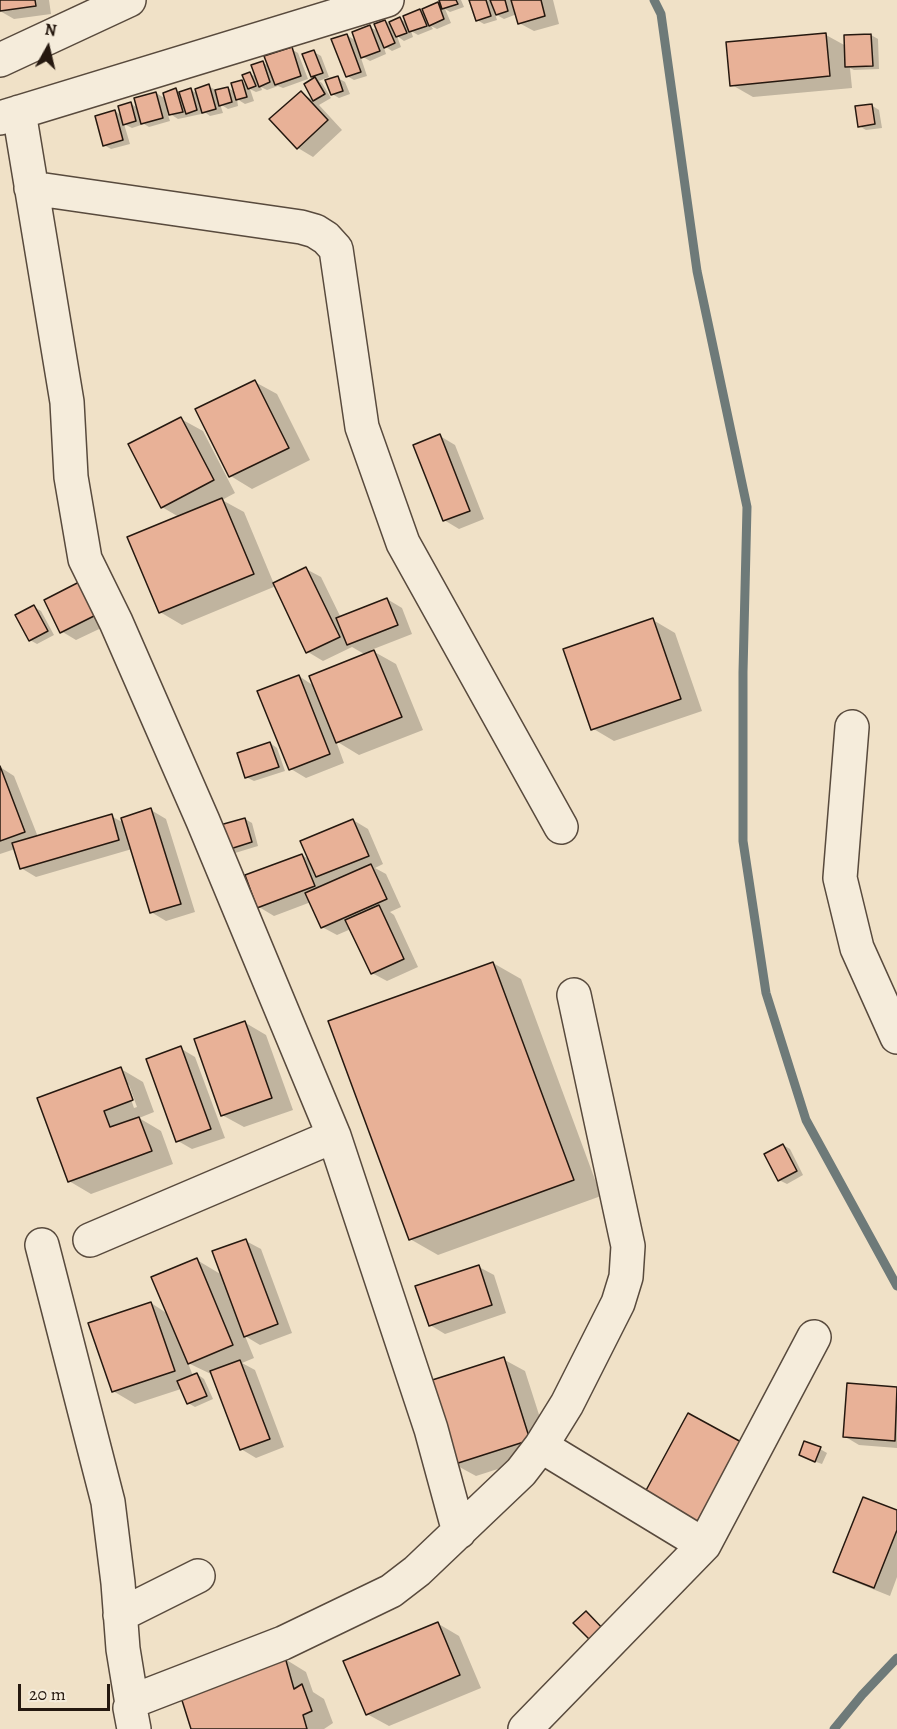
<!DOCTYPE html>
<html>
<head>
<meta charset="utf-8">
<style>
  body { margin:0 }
  #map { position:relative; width:897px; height:1729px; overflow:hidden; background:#f0e1c7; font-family:Alegreya,serif }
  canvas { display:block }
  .north { position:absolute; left:18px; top:18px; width:60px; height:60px; -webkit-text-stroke:4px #f5ecdb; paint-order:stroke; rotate:8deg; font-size:16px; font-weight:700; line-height:24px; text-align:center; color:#25180f }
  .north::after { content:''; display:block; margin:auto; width:21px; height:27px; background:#25180f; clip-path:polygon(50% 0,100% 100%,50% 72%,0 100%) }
  .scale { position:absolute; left:18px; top:1684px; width:92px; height:27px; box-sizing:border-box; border:3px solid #25180f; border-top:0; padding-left:8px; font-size:18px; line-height:21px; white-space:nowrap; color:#25180f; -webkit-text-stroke:4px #f5ecdb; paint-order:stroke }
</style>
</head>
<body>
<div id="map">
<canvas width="897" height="1729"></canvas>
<div class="north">N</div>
<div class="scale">20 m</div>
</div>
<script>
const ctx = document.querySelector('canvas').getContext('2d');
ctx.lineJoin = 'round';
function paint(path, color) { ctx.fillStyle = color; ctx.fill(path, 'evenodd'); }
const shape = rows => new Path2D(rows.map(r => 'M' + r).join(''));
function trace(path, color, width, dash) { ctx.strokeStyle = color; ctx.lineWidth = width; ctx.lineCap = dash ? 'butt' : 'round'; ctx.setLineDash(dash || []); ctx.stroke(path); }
paint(shape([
  [0,0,49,0,51,14,14,19,0,11],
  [440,0,461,0,464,7,450,12,445,9,451,23,437,29,431,26,433,29,418,35,411,31,413,37,404,41,397,36,401,47,392,51,383,45,386,54,370,61,360,55,367,76,354,80,347,76,347,35,356,41,370,27,379,32,385,21,392,25,400,19,407,23,420,11,426,14,437,4,443,7],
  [471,0,553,0,559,24,534,31,519,23,517,14,504,19,495,14,497,20,484,24,477,20],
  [826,35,846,46,871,35,878,39,879,69,854,70,850,68,852,88,753,97,732,85],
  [291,49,298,53,308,79,283,88,278,86,267,90,261,87,262,90,256,92,250,89,254,101,245,104,237,99,238,106,228,109,220,104,223,113,210,116,206,113,178,119,167,112,170,121,149,127,144,124,132,128,124,124,130,144,111,149,104,145,115,111,122,116,131,104,138,108,156,93,166,99,176,90,181,93,191,90,198,94,208,86,216,90,228,88,235,92,242,82,247,85,250,74,257,77,263,63,270,66],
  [314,52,321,56,329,77,319,81,322,83,331,98,319,105,342,130,313,157,298,148,301,93,315,101,306,85,316,78,312,76],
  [338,78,345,82,350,94,339,98,332,94],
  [871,105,879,110,882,128,866,130,859,126],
  [255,382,277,394,310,460,252,489,229,475],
  [181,419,203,431,235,493,222,500,244,512,274,584,306,569,321,577,341,618,387,599,402,608,412,634,371,650,396,664,423,730,359,755,336,741,344,763,306,778,291,769,259,692,299,676,314,686,366,655,352,647,323,661,308,652,276,586,182,625,160,612,179,517,162,507],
  [440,436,455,445,484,519,459,529,444,520],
  [46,601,116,621,76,640,61,631],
  [34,607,41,611,54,635,37,644,30,640],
  [653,620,675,633,702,711,614,741,592,728],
  [270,743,277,748,285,771,254,781,246,777],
  [0,767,14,776,38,837,111,816,124,823,151,810,166,819,195,912,166,921,151,912,132,849,36,877,21,868,15,849,0,854],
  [245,819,252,823,258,846,235,853,228,849],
  [353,820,368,829,383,864,375,868,386,874,401,907,390,912,394,915,418,967,387,981,372,973,351,929,337,935,322,927,311,902,274,916,259,907,302,855,310,860],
  [493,963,521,979,601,1196,438,1255,410,1239],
  [244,1022,266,1035,293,1110,244,1127,222,1115],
  [180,1048,195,1057,225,1138,192,1149,178,1141],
  [121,1069,143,1082,154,1112,139,1118,161,1131,173,1164,91,1194,69,1181],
  [126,1085,129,1085,137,1107,134,1108],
  [783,1145,790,1149,803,1175,787,1184,779,1180],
  [246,1241,261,1249,292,1333,260,1345,245,1336,254,1358,242,1363,255,1370,284,1447,256,1458,241,1449,213,1375,188,1363,193,1376,197,1374,204,1379,213,1399,195,1407,188,1403,181,1389,135,1404,113,1391,151,1303,168,1314,197,1260,222,1275],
  [479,1267,494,1275,506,1313,445,1334,430,1325],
  [503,1359,525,1371,551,1452,476,1476,454,1464],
  [849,1385,897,1389,897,1448,859,1445,844,1436],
  [820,1449,827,1453,822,1464,808,1459],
  [897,1512,897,1577,890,1596,850,1580,835,1572],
  [437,1623,459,1636,481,1688,389,1726,367,1714],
  [285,1659,306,1672,313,1692,324,1699,333,1723,324,1729,192,1729]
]), '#0003');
trace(shape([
  [654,0,661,14,697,271,747,507,743,672,743,841,766,993,806,1120,897,1286],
  [834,1729,862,1695,897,1658]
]), '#6e7a79', 9);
const building = shape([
  [0,0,35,0,36,6,0,11,0,0],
  [439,0,456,0,458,4,442,9,439,0],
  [469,0,486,0,491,16,476,21,469,0],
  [490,0,505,0,508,11,496,15,490,0],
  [511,0,541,0,545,16,518,24,511,0],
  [438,2,444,19,429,26,422,9,438,2],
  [420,9,427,26,409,32,403,16,420,9],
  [400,17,407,33,396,37,389,22,400,17],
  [385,20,395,43,384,48,374,24,385,20],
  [370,25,380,51,361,58,352,32,370,25],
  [826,33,830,76,730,86,726,42,826,33],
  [347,34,361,72,346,77,331,39,347,34],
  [871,34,873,66,845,67,844,35,871,34],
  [292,47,301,76,275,85,264,56,292,47],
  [314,50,323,73,311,77,302,54,314,50],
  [263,61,270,82,259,87,251,65,263,61],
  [250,72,256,86,248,89,242,75,250,72],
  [338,76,343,91,331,95,325,80,338,76],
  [315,77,325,94,313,101,304,84,315,77],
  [242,80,247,97,236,100,231,83,242,80],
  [209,84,216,109,202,113,195,89,209,84],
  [228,87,232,102,219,106,215,90,228,87],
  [176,88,183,112,169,115,163,93,176,88],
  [191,88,197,110,186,114,179,92,191,88],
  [301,91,328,120,297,149,269,119,301,91],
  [156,92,163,118,141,124,134,98,156,92],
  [131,102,136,121,123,125,118,106,131,102],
  [872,104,875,124,858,127,855,106,872,104],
  [115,110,123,140,103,146,95,116,115,110],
  [255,380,289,448,229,477,195,409,255,380],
  [181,417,214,480,161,508,128,444,181,417],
  [440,434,470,511,443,521,413,445,440,434],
  [222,498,254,574,159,613,127,537,222,498],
  [306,567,340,637,306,653,273,583,306,567],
  [85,579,102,612,60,633,44,600,85,579],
  [387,598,398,625,347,645,336,618,387,598],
  [34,605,48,631,29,641,15,615,34,605],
  [653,618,681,699,591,730,563,649,653,618],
  [374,650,402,717,336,743,309,676,374,650],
  [299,675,330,754,289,770,257,691,299,675],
  [270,742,279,767,245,778,237,753,270,742],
  [0,766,25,832,0,841,0,766],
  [151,808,181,904,150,913,121,818,151,808],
  [112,814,119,840,20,869,12,843,112,814],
  [245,818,252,842,227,850,220,825,245,818],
  [353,819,369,856,316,877,300,841,353,819],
  [302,854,315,886,257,908,245,875,302,854],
  [371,864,387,899,321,928,305,893,371,864],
  [379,905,404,959,371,974,345,920,379,905],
  [493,962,574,1180,409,1240,328,1021,493,962],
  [245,1021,272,1098,221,1116,194,1039,245,1021],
  [181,1046,211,1129,176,1142,146,1059,181,1046],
  [121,1067,133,1100,104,1111,110,1127,139,1117,152,1151,68,1182,37,1098,121,1067],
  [783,1144,797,1171,778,1181,764,1154,783,1144],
  [246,1239,278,1324,244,1337,212,1251,246,1239],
  [197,1258,233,1345,188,1364,151,1277,197,1258],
  [479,1265,492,1305,429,1326,415,1286,479,1265],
  [151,1302,175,1371,112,1392,88,1323,151,1302],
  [504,1357,530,1440,452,1465,426,1382,504,1357],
  [240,1360,270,1439,240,1450,210,1371,240,1360],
  [197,1373,207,1396,187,1404,177,1381,197,1373],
  [847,1383,897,1387,895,1441,843,1437,847,1383],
  [688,1413,743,1443,698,1524,644,1494,688,1413],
  [804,1441,821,1447,815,1462,799,1455,804,1441],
  [863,1497,897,1510,897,1530,874,1588,833,1572,863,1497],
  [586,1611,607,1633,595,1645,573,1623,586,1611],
  [438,1622,460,1675,366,1715,343,1661,438,1622],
  [285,1657,294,1689,302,1684,312,1711,303,1715,307,1729,191,1729,180,1694,285,1657]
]);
paint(building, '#e8b197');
trace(building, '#25180f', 1.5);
const minor = shape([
  [0,60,129,0],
  [19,112,67,402,71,477,85,559,116,622,203,821,334,1136,431,1429,459,1532],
  [0,118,387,0],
  [31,188,301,227,315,231,326,238,336,249,362,427,403,543,561,827],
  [852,727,840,878,857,948,897,1037],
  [90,1240,334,1136],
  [42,1245,108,1502,118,1583,123,1649,132,1704],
  [541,1446,704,1545],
  [120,1615,198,1576],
  [134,1729,130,1708,138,1699,283,1643,391,1591,417,1571,521,1472,541,1446,567,1404,618,1303,626,1277,628,1246,574,995],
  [525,1729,704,1545,814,1337]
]);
trace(minor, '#584a3d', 36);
trace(minor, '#f5ecdb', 33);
</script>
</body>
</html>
